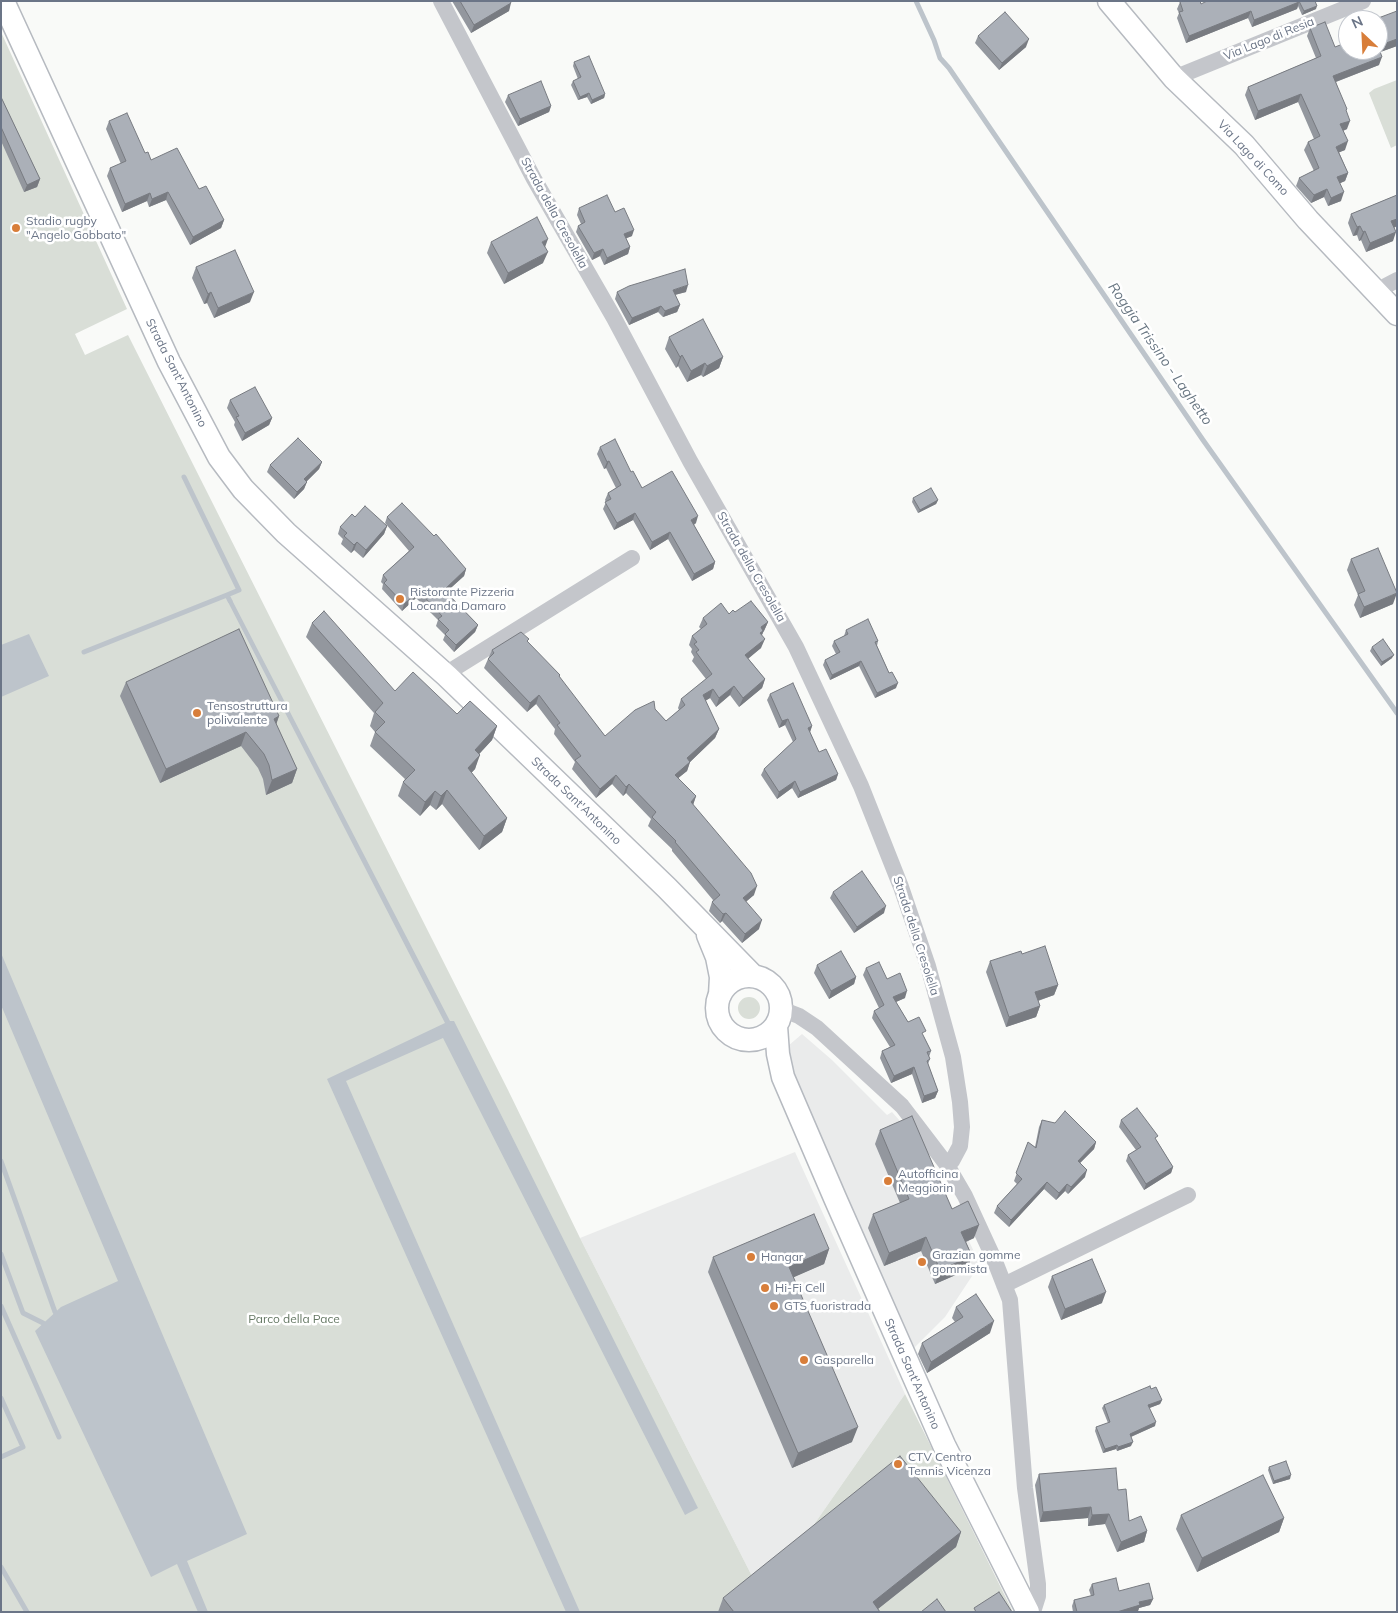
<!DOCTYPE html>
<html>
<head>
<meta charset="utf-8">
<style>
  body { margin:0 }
  #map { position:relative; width:1398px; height:1613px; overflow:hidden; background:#f9faf8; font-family:Mulish,sans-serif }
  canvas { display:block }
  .frame { position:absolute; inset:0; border:2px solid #6b7587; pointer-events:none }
  .north { position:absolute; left:1338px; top:10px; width:50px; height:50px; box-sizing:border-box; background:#fff; border:1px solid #c4c8cf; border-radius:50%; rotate:335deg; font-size:14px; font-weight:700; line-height:20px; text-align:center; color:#6b7587 }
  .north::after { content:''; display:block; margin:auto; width:18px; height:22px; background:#d87e3a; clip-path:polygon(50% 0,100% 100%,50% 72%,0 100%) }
</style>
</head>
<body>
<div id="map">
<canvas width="1398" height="1613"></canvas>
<div class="frame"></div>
<div class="north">N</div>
</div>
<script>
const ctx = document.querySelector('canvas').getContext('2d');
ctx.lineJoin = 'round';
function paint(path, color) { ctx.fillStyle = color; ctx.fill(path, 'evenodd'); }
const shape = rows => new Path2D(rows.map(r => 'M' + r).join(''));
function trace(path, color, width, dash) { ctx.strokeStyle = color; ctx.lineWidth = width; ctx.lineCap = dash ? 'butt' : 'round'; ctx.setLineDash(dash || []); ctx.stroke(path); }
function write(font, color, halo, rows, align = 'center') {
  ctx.font = font + ' Mulish,sans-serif'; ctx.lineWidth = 5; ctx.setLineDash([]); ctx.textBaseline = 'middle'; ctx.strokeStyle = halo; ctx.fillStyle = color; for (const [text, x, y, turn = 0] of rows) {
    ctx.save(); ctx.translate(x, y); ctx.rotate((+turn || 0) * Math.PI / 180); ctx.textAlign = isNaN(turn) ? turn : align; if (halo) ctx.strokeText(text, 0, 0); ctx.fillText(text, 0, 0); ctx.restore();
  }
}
paint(shape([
  [802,1034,832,1060,887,1115,892,1112,917,1140,952,1206,980,1264,945,1317,910,1352,781,1052],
  [795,1152,905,1394,808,1533,755,1582,580,1238]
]), '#eaebeb');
paint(shape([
  [1,32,127,309,75,334,85,355,128,335,508,1090,580,1238,755,1582,808,1533,905,1394,1013,1612,1,1612],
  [1397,80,1397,145,1391,148,1369,93,1374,89],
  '738 1008a11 11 0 1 1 22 0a11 11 0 1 1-22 0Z'
]), '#d9ded7');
paint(shape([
  [232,600,450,1021,454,1021,698,1508,685,1515,443,1038,346,1081,580,1612,566,1612,327,1079,445,1023,228,602],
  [29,634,49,676,1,697,1,645],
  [1,953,247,1534,187,1561,208,1612,198,1612,177,1564,151,1577,35,1331,61,1307,118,1281,1,1005]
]), '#bdc4cb');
trace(shape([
  [916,1,934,40,940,58,949,68,1203,440,1397,713],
  [184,477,239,590,227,595,230,601],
  [84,652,227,595],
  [1,1161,55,1312],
  [1,1254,23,1313,43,1323],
  [1,1306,59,1437],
  [1,1398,23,1447,1,1457],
  [1,1567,27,1612]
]), '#bdc4cb', 5);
const secondary = shape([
  [3,1,169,362,219,457,243,489,286,533,447,676,667,888,753,976],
  [1109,1,1174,78,1244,145,1308,220,1397,314],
  [708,935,717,957,721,977,720,995],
  '717 1008a32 32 0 1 1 64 0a32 32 0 1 1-64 0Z',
  [776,1026,778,1054,783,1077,835,1198,944,1445,1028,1612]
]);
trace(secondary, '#b6bac0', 25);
trace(shape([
  [441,1,534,179,614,318,690,461,796,647,861,786,901,887,928,966,953,1057,960,1102,962,1127,960,1146,952,1161,947,1165],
  [1174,78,1363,1],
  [1376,291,1397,280],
  [447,676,455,668,632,558],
  [781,1009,799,1016,817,1028,902,1106,947,1165,965,1196,994,1259,1010,1300,1025,1488,1038,1584,1038,1596,1033,1612],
  [1004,1285,1188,1195]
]), '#c4c6cb', 16);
trace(secondary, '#fff', 22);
paint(shape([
  [452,1,510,1,509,11,471,33],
  [1315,1,1316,9,1302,15,1298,6,1297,9,1252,27,1248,18,1186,43,1177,18,1179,13,1177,9,1180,2,1201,4],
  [1397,11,1397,46,1380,52,1379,65,1336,82,1346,112,1347,129,1343,131,1345,150,1339,152,1348,173,1345,181,1340,183,1341,201,1328,206,1324,197,1311,203,1296,186,1299,178,1314,171,1304,150,1308,142,1314,139,1298,102,1255,120,1245,95,1248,87,1316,58,1307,36,1310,28,1335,47,1348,50],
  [978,36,1026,47,999,70,975,43],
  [574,62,605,94,604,98,591,104,587,97,578,100,571,85,573,81,578,79,573,66],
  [508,95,551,106,549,112,518,126,505,102],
  [1,97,40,179,37,187,24,192,1,141],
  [109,121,151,160,199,189,224,220,221,228,190,245,166,200,149,207,147,201,122,212,107,176,110,168,121,164,106,129],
  [1397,195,1397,226,1394,228,1393,241,1366,252,1361,240,1359,241,1357,235,1353,236,1348,223,1351,214],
  [579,208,615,212,632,236,626,238,630,247,628,254,604,265,600,256,592,260,576,232,578,226,581,224,577,215],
  [491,242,543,263,504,284,487,253],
  [196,267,250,302,214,318,207,303,204,304,192,278],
  [617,292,686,292,675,295,680,305,677,312,663,317,658,312,629,325,615,299],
  [669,337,723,357,719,368,703,377,701,375,687,382,678,366,676,368,665,349],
  [230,400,272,418,269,425,242,441,234,425,235,422,227,408],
  [600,447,631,472,642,488,696,523,694,525,715,562,713,569,692,581,668,539,650,550,633,520,614,530,603,509,606,502,605,500,608,493,616,488,606,468,604,469,597,454],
  [322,462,319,469,307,481,304,489,294,499,267,472,270,465],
  [913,498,938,500,936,504,918,513,912,502],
  [355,517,387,526,384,534,363,558,354,550,351,553,341,544,343,539,338,534,340,527],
  [387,517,466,569,464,576,446,592,478,625,475,632,454,652,443,640,445,635,436,626,438,620,416,598,402,611,382,589,383,584,381,582,383,575,409,551,385,523],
  [1351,559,1393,604,1360,618,1354,605,1358,595,1347,570],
  [735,612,768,622,762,635,761,648,748,658,765,679,762,688,739,707,730,695,716,707,710,698,705,701,719,729,715,738,690,762,687,771,678,778,696,796,693,805,754,895,746,901,759,929,742,943,722,921,720,923,709,911,712,902,713,900,672,851,672,849,648,826,651,819,626,793,623,796,612,784,596,798,572,769,575,762,554,734,555,729,536,704,527,712,484,668,492,650,528,642,559,677,605,736,655,709,666,721,679,710,678,708,681,699,706,679,692,661,694,657,691,652,692,649,689,645,692,636,701,629,699,627,703,618],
  [312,623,395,691,457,714,497,726,492,740,479,754,475,769,471,773,507,818,502,832,479,850,442,804,436,810,430,805,420,816,398,796,403,782,405,779,370,746,375,732,370,726,374,713,306,637],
  [846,630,878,641,877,646,896,688,875,698,859,666,830,680,823,665,825,660,836,654,832,646,834,641,844,636],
  [1372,647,1392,658,1381,666,1370,651],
  [126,682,279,716,276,724,297,769,292,783,266,795,263,779,258,768,241,746,160,783,120,696],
  [770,694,812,726,810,732,819,752,838,774,836,780,798,798,792,788,777,799,761,775,764,769,793,742,785,725,779,728,767,700],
  [833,892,884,913,854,933,830,898],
  [1022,954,1058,985,1054,995,1038,1001,1040,1006,1036,1017,1006,1027,986,972,990,961],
  [817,965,856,977,854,984,829,999,814,973],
  [866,968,887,979,905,998,896,1002,908,1022,924,1037,931,1051,929,1057,930,1059,928,1064,938,1091,935,1098,922,1103,912,1074,891,1083,880,1058,882,1051,890,1047,872,1018,874,1011,879,1008,863,975],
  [1042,1120,1096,1142,1094,1149,1080,1163,1085,1177,1068,1194,1065,1191,1056,1200,1044,1189,1009,1227,994,1213,997,1206,1017,1184,1014,1181,1028,1142,1035,1147,1039,1127],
  [1121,1120,1157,1141,1173,1167,1171,1173,1144,1190,1126,1161,1128,1155,1136,1150,1119,1127],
  [880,1130,952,1209,974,1238,966,1242,972,1256,967,1270,935,1284,921,1251,884,1266,868,1228,873,1214,900,1203,875,1144],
  [829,1249,824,1264,793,1277,852,1442,792,1468,708,1272,713,1257],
  [1052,1276,1102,1303,1061,1320,1048,1287],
  [956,1307,990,1333,927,1373,918,1354,922,1343,955,1322,952,1318],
  [1151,1389,1162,1400,1160,1404,1149,1408,1155,1426,1131,1437,1131,1446,1117,1451,1116,1449,1103,1453,1095,1431,1096,1427,1108,1423,1102,1408,1104,1405],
  [1269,1467,1290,1479,1273,1484,1268,1470],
  [1039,1474,1118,1490,1129,1521,1147,1531,1144,1542,1117,1552,1105,1524,1088,1526,1088,1518,1040,1522,1035,1485],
  [1181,1515,1284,1518,1279,1532,1197,1572,1176,1529],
  [961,1532,956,1547,878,1609,880,1612,718,1612,723,1598],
  [1092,1584,1119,1591,1153,1599,1150,1605,1139,1608,1138,1611,1134,1612,1073,1612,1072,1606,1074,1600,1091,1596,1089,1590]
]), '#93979e');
paint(shape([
  [1299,2,1297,9,1252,27,1254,20],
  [511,3,509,11,471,33,474,25],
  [1317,6,1316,9,1302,15,1304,11],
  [1251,11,1248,18,1186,43,1189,36],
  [1029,39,1026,47,999,70,1002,63],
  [1397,39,1397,46,1375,54,1378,46],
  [1382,57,1379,65,1330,84,1333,76],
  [589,93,587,97,578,100,580,97],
  [605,94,604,98,591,104,592,100],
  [1301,94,1298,102,1255,120,1258,111],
  [551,106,549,112,518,126,520,119],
  [1350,121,1347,129,1337,133,1340,124],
  [1348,141,1345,150,1333,155,1336,147],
  [1348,173,1345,181,1334,186,1337,177],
  [40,179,37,187,24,192,27,185],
  [1327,189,1324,197,1311,203,1314,195],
  [168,192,166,200,149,207,152,199],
  [1344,192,1341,201,1328,206,1331,198],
  [150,193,147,201,122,212,125,204],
  [1397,219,1397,226,1388,230,1391,221],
  [224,220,221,228,190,245,193,237],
  [1360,226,1357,235,1353,236,1357,227],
  [634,230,632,236,622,240,624,234],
  [1365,231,1361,240,1359,241,1363,232],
  [1396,232,1393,241,1366,252,1370,243],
  [548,239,544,250,542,242],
  [630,247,628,254,604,265,607,258],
  [603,249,600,256,592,260,594,253],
  [548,252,543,263,504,284,508,273],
  [688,285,686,292,670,296,673,290],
  [211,292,207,303,204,304,208,294],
  [254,292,250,302,214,318,218,308],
  [680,305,677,312,663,317,665,311],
  [661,306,658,312,629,325,632,318],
  [682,355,678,366,676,368,680,357],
  [723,357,719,368,703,377,707,366],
  [705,363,701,375,687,382,691,371],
  [272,418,269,425,242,441,245,433],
  [609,461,606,468,604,469,607,462],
  [322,462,319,469,302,486,304,479],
  [307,482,304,489,294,499,297,492],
  [938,500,936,504,918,513,920,510],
  [635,513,633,520,614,530,617,523],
  [698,516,696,523,689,527,691,520],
  [387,526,384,534,363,558,366,550],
  [670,532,668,539,650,550,652,542],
  [357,542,354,550,351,553,354,545],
  [715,562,713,569,692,581,694,574],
  [466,569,464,576,442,596,444,590],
  [419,591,416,598,402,611,404,604],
  [1397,593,1393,604,1360,618,1364,607],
  [768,622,764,631,763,632,760,640,761,627],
  [478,625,475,632,454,652,456,645],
  [765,639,761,648,742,664,745,655],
  [1394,655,1392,658,1381,666,1382,662],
  [861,661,859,666,830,680,832,675],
  [765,679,762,688,739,707,743,698],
  [898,683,896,688,875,698,877,693],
  [734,686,730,695,716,707,719,698],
  [713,689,710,698,700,704,703,695],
  [539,695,536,704,527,712,530,703],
  [279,716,274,731,274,719],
  [788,719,785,725,779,728,782,721],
  [497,726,492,740,470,764,475,750],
  [812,726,810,732,805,734,808,728],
  [719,729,715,738,690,762,687,771,671,784,675,775,687,758],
  [246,732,241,746,160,783,166,769],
  [480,755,475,769,463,782,468,768],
  [297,769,292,783,266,795,272,780],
  [838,774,836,780,798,798,800,792],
  [616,775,612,784,596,798,600,789],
  [795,781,792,788,777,799,779,792],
  [629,784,626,793,623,796,626,787],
  [447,790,442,804,436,810,441,796],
  [435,791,430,805,420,816,425,802],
  [696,796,693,805,691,802],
  [507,818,502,832,479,850,484,836],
  [757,886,754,895,740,907,743,898],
  [886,906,884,913,854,933,857,927],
  [726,913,722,921,720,923,723,914],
  [762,920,759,929,742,943,745,934],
  [856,977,854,984,829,999,831,991],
  [1058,985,1054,995,1031,1003,1035,992],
  [907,991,905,998,891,1004,893,997],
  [1040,1006,1036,1017,1006,1027,1009,1017],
  [914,1067,912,1074,891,1083,894,1076],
  [938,1091,935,1098,922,1103,924,1096],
  [1096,1142,1094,1149,1075,1168,1078,1161],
  [1173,1167,1171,1173,1144,1190,1146,1184],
  [1087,1170,1085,1177,1068,1194,1071,1187],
  [1047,1182,1044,1189,1009,1227,1011,1220],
  [1067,1184,1065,1191,1056,1200,1059,1193],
  [979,1225,974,1238,956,1246,961,1232],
  [926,1237,921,1251,884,1266,889,1253],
  [829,1249,824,1264,783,1282,789,1267],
  [972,1256,967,1270,935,1284,940,1270],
  [1106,1292,1102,1303,1061,1320,1065,1309],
  [994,1321,990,1333,927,1373,931,1362],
  [1162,1400,1160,1404,1147,1409,1148,1405],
  [1156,1422,1155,1426,1128,1438,1130,1434],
  [858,1427,852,1442,792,1468,798,1453],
  [1133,1442,1131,1446,1117,1451,1118,1447],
  [1117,1445,1116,1449,1103,1453,1105,1449],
  [1291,1475,1290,1479,1273,1484,1274,1481],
  [1091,1507,1088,1518,1040,1522,1043,1512],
  [1109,1514,1105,1524,1088,1526,1092,1515],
  [1284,1518,1279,1532,1197,1572,1202,1558],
  [1147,1531,1144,1542,1117,1552,1121,1542],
  [961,1532,956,1547,874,1612,873,1602],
  [1153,1599,1150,1605,1139,1608,1138,1611,1134,1612,1117,1612,1139,1602]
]), '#787b81');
const building = shape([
  [460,1,510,1,511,3,474,25,460,1],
  [1182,1,1200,1,1201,4,1207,1,1299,1,1299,2,1254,20,1251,11,1189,36,1179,12,1183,11,1180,2,1182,1],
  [1299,1,1315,1,1317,6,1304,11,1299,1],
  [1397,11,1397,39,1378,46,1378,20,1373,20,1397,11],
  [1005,12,1029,39,1002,63,978,36,1005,12],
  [1325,22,1335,47,1348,42,1348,50,1378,50,1378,46,1382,57,1333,76,1347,109,1346,110,1350,121,1340,124,1348,141,1336,147,1348,173,1337,177,1344,192,1331,198,1327,189,1314,195,1299,178,1319,168,1308,142,1320,136,1301,94,1258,111,1248,87,1321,56,1310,28,1325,22],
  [589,56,605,94,592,100,589,93,580,97,573,81,581,77,574,62,589,56],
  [541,81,551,106,520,119,508,95,541,81],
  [1,97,40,179,27,185,1,127,1,97],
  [127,113,145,153,148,152,151,160,177,148,199,189,206,186,224,220,193,237,168,192,152,199,150,193,125,204,110,168,126,161,109,121,127,113],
  [607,195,615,212,624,208,634,230,624,234,630,247,607,258,603,249,594,253,578,226,585,222,579,208,607,195],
  [1397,195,1397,219,1391,221,1396,232,1370,243,1365,231,1363,232,1360,226,1357,227,1351,214,1397,195],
  [537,217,548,239,542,242,548,252,508,273,491,242,537,217],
  [235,250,254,292,218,308,211,292,208,294,196,267,235,250],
  [685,269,688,285,673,290,680,305,665,311,661,306,632,318,617,292,629,286,685,269],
  [703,319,723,357,707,366,705,363,691,371,682,355,680,357,669,337,703,319],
  [255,387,272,418,245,433,236,417,239,416,230,400,255,387],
  [298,438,322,462,304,479,307,482,297,492,270,465,298,438],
  [615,439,631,472,633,471,642,488,672,471,698,516,691,520,715,562,694,574,670,532,652,542,635,513,617,523,605,502,611,499,608,493,621,485,609,461,607,462,600,447,615,439],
  [931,488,938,500,920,510,913,498,931,488],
  [402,503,434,536,436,534,466,569,444,590,478,625,456,645,445,634,449,630,438,619,442,616,419,591,404,604,384,583,387,580,383,575,414,547,387,517,402,503],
  [365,506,387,526,366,550,357,542,354,545,344,536,347,533,340,527,352,514,355,517,365,506],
  [1378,548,1397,593,1364,607,1358,594,1365,591,1351,559,1378,548],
  [751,601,768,622,761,627,763,631,760,633,765,639,745,655,765,679,743,698,734,686,719,698,713,689,703,695,719,729,687,758,690,762,675,775,696,796,691,802,751,873,757,886,743,898,762,920,745,934,726,913,723,914,712,902,720,895,675,842,676,841,652,817,656,812,629,784,626,787,616,775,600,789,575,760,581,756,557,725,560,723,539,695,530,703,488,659,494,653,492,650,521,632,529,639,527,641,560,675,559,676,605,736,635,710,654,701,655,709,666,721,685,705,681,699,712,674,696,652,699,650,694,644,697,642,692,636,707,624,703,618,721,603,729,614,733,610,735,612,751,601],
  [324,611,395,691,413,672,457,714,470,701,497,726,475,750,480,755,468,768,507,818,484,836,447,790,441,796,435,791,425,802,403,782,415,770,375,732,385,722,375,712,383,703,312,623,324,611],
  [868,619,878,641,875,642,889,673,892,672,898,683,877,693,861,661,832,675,825,660,840,652,834,641,848,634,846,630,868,619],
  [239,629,279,716,274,719,297,769,272,780,269,765,264,754,246,732,166,769,126,682,239,629],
  [1383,639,1394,655,1382,662,1372,647,1383,639],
  [793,683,812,726,808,728,819,752,826,749,838,774,800,792,795,781,779,792,764,769,796,739,788,719,782,721,770,694,793,683],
  [862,871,886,906,857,927,833,892,862,871],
  [1045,946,1058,985,1035,992,1040,1006,1009,1017,990,961,1021,951,1022,954,1045,946],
  [841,951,856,977,831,991,817,965,841,951],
  [879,962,887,979,900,973,907,991,893,997,908,1022,919,1017,926,1031,922,1033,931,1051,927,1052,930,1059,927,1061,938,1091,924,1096,914,1067,894,1076,882,1051,895,1045,874,1011,884,1005,866,968,879,962],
  [1137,1108,1158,1136,1155,1138,1173,1167,1146,1184,1128,1155,1141,1147,1121,1120,1137,1108],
  [1065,1111,1096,1142,1078,1161,1087,1170,1071,1187,1067,1184,1059,1193,1047,1182,1011,1220,997,1206,1022,1179,1016,1173,1028,1142,1036,1148,1042,1120,1055,1123,1065,1111],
  [912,1116,952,1209,968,1201,979,1225,961,1232,972,1256,940,1270,926,1237,889,1253,873,1214,909,1199,880,1130,912,1116],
  [814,1214,829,1249,789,1267,858,1427,798,1453,713,1257,814,1214],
  [1092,1259,1106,1292,1065,1309,1052,1276,1092,1259],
  [976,1294,994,1321,931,1362,922,1343,963,1317,956,1307,976,1294],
  [1150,1386,1151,1389,1156,1387,1162,1400,1148,1405,1156,1422,1130,1434,1133,1442,1118,1447,1117,1445,1105,1449,1096,1427,1110,1422,1104,1405,1150,1386],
  [900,1456,961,1532,873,1602,880,1612,734,1612,723,1598,900,1456],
  [1286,1461,1291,1475,1274,1481,1269,1467,1286,1461],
  [1116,1468,1118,1490,1126,1489,1129,1521,1141,1516,1147,1531,1121,1542,1109,1514,1092,1515,1091,1507,1043,1512,1039,1474,1116,1468],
  [1263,1475,1284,1518,1202,1558,1181,1515,1263,1475],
  [1116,1578,1119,1591,1149,1583,1153,1599,1139,1602,1140,1605,1117,1612,1077,1612,1074,1600,1094,1595,1092,1584,1116,1578],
  [999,1592,1012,1612,976,1612,974,1608,999,1592],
  [937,1599,946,1612,921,1612,937,1599]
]);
paint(building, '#abb0b8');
trace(building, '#787b81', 1);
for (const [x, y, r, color] of [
  [16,228,5,"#d87e3a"],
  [400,599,5,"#d87e3a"],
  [197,713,5,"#d87e3a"],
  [888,1181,5,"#d87e3a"],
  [751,1257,5,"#d87e3a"],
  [922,1262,5,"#d87e3a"],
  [765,1288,5,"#d87e3a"],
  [774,1306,5,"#d87e3a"],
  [804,1360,5,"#d87e3a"],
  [898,1464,5,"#d87e3a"]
]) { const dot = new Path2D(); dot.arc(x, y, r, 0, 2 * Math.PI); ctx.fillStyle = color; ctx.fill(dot); trace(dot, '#fff', 2); }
write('12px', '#6b7587', '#fff', [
  ["Via Lago di Resia",1269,39,-22],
  ["Via Lago di Como",1253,158,47],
  ["Strada della Cresolella",554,213,61],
  ["Strada Sant'Antonino",176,373,63],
  ["Strada della Cresolella",751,567,60],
  ["Strada Sant'Antonino",576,801,44],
  ["Strada della Cresolella",916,936,72],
  ["Strada Sant'Antonino",912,1374,66]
]);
write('12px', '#6b7587', '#fff', [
  ["Stadio rugby",26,221],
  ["\"Angelo Gobbato\"",26,235],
  ["Ristorante Pizzeria",410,592],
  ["Locanda Damaro",410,606],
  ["Tensostruttura",207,706],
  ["polivalente",207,720],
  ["Autofficina",898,1174],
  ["Meggiorin",898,1188],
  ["Grazian gomme",932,1255],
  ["gommista",932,1269],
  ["Hangar",761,1257],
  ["Hi-Fi Cell",775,1288],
  ["GTS fuoristrada",784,1306],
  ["Gasparella",814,1360],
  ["CTV Centro",908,1457],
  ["Tennis Vicenza",908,1471]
], 'left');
write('12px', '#667965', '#fff', [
  ["Parco della Pace",294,1319]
]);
write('italic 14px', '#677581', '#fff', [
  ["Roggia Trissino - Laghetto",1160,354,55]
]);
</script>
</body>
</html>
